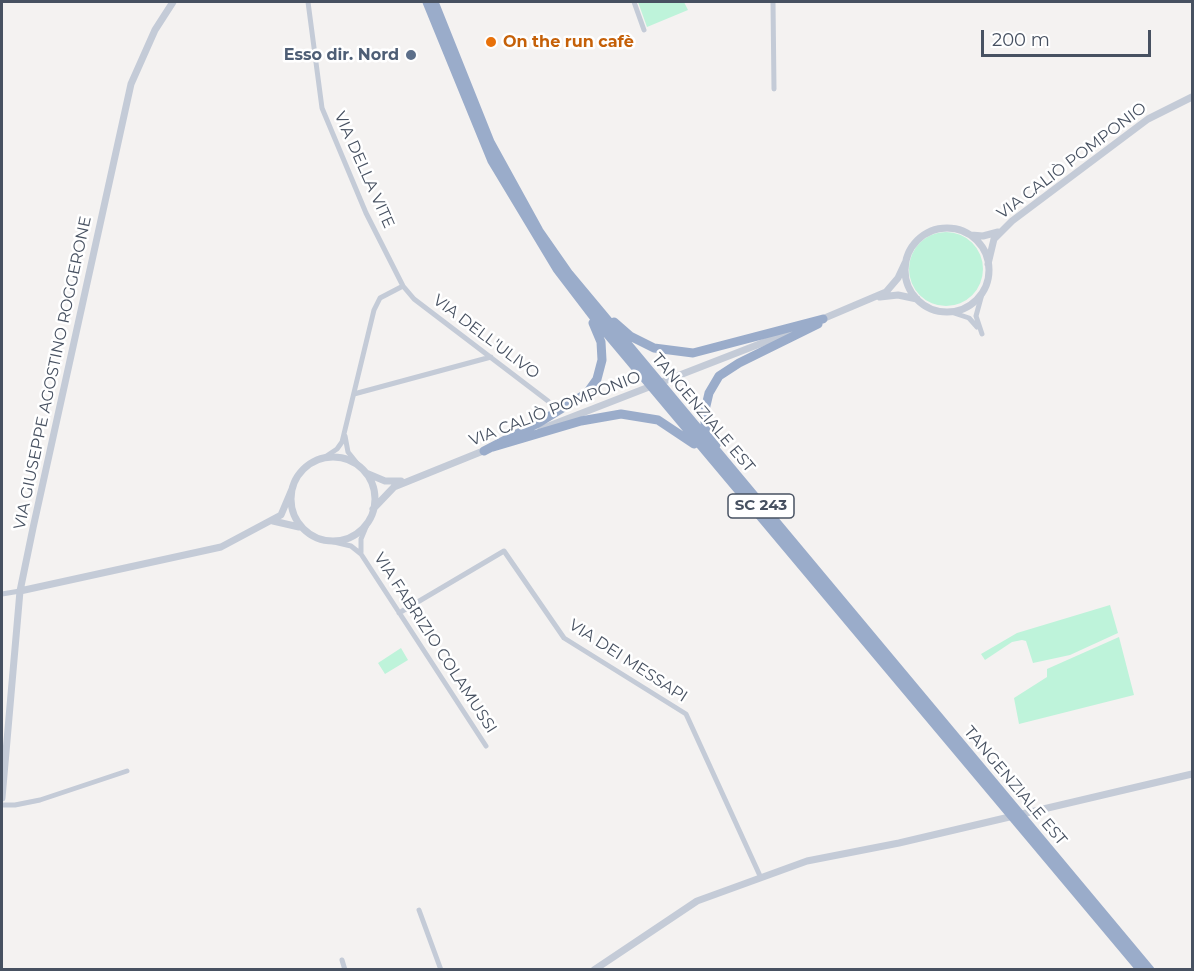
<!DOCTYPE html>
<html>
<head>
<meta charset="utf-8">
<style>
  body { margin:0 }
  #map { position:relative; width:1194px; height:971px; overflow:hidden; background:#f4f2f1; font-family:Montserrat,sans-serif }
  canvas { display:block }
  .frame { position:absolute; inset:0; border:3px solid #475161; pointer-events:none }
  .scale { position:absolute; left:981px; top:30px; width:170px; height:27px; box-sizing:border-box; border:3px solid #475161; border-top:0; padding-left:8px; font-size:18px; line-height:21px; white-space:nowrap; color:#475161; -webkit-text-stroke:4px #fff; paint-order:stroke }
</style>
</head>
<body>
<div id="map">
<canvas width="1194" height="971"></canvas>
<div class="frame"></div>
<div class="scale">200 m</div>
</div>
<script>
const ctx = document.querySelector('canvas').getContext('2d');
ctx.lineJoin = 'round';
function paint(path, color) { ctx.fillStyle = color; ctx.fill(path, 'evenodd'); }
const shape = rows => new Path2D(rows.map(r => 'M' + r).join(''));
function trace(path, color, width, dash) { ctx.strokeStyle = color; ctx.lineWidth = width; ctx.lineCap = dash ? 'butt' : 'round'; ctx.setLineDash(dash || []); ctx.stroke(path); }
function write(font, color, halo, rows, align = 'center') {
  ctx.font = font + ' Montserrat,sans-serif'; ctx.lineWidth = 5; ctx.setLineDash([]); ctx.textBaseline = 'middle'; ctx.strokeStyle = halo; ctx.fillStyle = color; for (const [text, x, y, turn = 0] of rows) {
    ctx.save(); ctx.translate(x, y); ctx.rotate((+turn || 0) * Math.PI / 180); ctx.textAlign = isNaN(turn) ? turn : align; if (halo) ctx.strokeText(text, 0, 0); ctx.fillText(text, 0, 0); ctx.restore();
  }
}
paint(shape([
  [638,2,684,2,688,10,647,27],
  '909 269a37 37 0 1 1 74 0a37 37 0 1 1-74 0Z',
  [1110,605,1118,633,1070,655,1033,663,1026,641,1022,640,1012,642,985,660,981,654,1017,633],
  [1119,637,1134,695,1019,724,1014,698,1047,677,1047,669],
  [401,648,408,660,385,674,378,663]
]), '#bef3da');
trace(shape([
  [308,2,322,108,366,213,403,286,414,299,548,401],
  [634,2,644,30],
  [773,2,774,89],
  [982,294,976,316,982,334],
  [951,312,969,318,977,327],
  [354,394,491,357],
  [345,436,348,452,360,467],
  [325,457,337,449,342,442,374,310,380,298,403,286],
  [330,541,351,546,361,554,486,746],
  [361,552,361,539,368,522],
  [2,594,20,591],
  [399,613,504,551,564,638,686,714,761,878],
  [2,805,15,805,40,800,127,771],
  [419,910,441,970],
  [342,960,345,970]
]), '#c4cbd7', 5);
trace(shape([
  '905 270a42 42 0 1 1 84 0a42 42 0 1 1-84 0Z',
  [971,235,983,236,998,232],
  [988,264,994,239,1012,221,1148,119,1192,97],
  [880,297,898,295,917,299],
  [820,320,886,292,898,278,905,263],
  [541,429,793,331],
  '291 499a42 42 0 1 1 84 0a42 42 0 1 1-84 0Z',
  [366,473,385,481,401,481],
  [373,509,394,487,488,449],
  [273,521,299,527],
  [20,591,221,547,281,515,292,489],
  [2,798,20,591,33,528,131,84,155,30,173,2],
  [594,970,697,901,807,861,899,843,1192,774]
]), '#c4cbd7', 7);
trace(shape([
  [427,2,492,161,557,269,599,324,1141,970],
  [434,2,490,142,539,231,569,274,1150,970],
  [614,322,630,336,654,348,693,353,823,319],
  [716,445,705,424,705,410,709,393,719,376,739,363,818,324],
  [493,447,581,421,621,414,658,420,694,444],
  [484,451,540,422,587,393,597,379,602,360,601,342,593,323]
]), '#9aacca', 9);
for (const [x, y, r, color] of [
  [491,42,6,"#e8710a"],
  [411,55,6,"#5c6f8a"]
]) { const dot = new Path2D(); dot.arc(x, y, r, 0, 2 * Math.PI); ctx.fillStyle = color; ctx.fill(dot); trace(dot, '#fff', 2); }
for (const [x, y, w] of [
  [761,506,66]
]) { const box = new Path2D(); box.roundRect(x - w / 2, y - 12, w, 24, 4.5); ctx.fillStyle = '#fff'; ctx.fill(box); trace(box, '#475161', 1.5); }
write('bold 15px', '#475161', null, [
  ["SC 243",761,506]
]);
write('bold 16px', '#c56008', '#fff', [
  ["On the run cafè",503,42]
], 'left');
write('bold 16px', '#4e5e75', '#fff', [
  ["Esso dir. Nord",399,55]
], 'right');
write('16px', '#475161', '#fff', [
  ["VIA CALIÒ POMPONIO",1072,161,-37],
  ["VIA DELLA VITE",364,170,66],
  ["VIA DELL'ULIVO",486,337,37],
  ["VIA GIUSEPPE AGOSTINO ROGGERONE",53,373,-78],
  ["VIA CALIÒ POMPONIO",555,409,-21],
  ["TANGENZIALE EST",703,413,50],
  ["VIA FABRIZIO COLAMUSSI",435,643,57],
  ["VIA DEI MESSAPI",628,661,33],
  ["TANGENZIALE EST",1015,786,50]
]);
</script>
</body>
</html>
